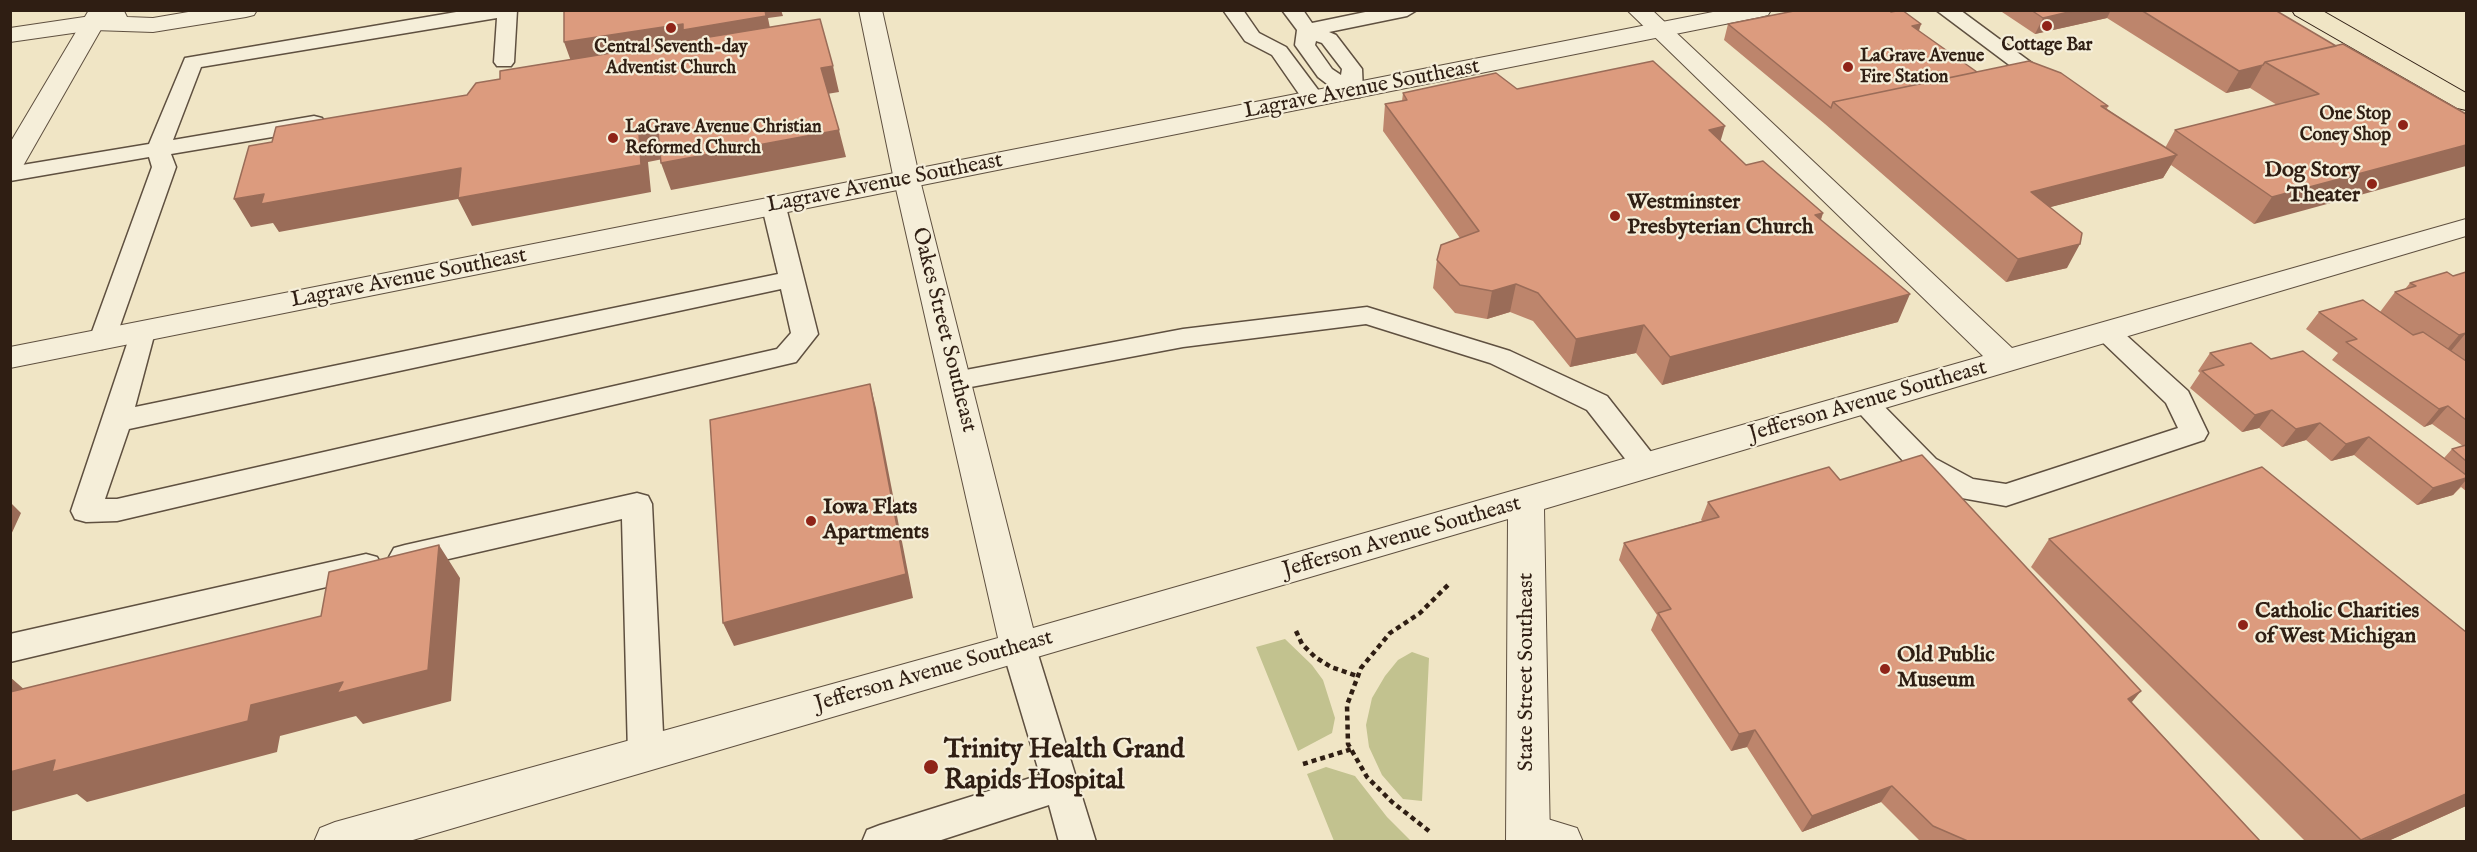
<!DOCTYPE html>
<html>
<head>
<meta charset="utf-8">
<style>
  body { margin:0 }
  #map { position:relative; width:2477px; height:852px; overflow:hidden; background:#f0e5c5; font-family:"IM FELL English",serif }
  canvas { display:block }
  .frame { position:absolute; inset:0; border:12px solid #2f1e13; pointer-events:none }
</style>
</head>
<body>
<div id="map">
<canvas width="2477" height="852"></canvas>
<div class="frame"></div>
</div>
<script>
const ctx = document.querySelector('canvas').getContext('2d');
ctx.lineJoin = 'round';
function paint(path, color) { ctx.fillStyle = color; ctx.fill(path, 'evenodd'); }
const shape = rows => new Path2D(rows.map(r => 'M' + r).join(''));
function trace(path, color, width, dash) { ctx.strokeStyle = color; ctx.lineWidth = width; ctx.lineCap = dash ? 'butt' : 'round'; ctx.setLineDash(dash || []); ctx.stroke(path); }
function write(font, color, halo, rows, align = 'center') {
  ctx.font = font + ' "IM FELL English",serif'; ctx.lineWidth = 4.5; ctx.setLineDash([]); ctx.textBaseline = 'middle'; ctx.strokeStyle = halo; ctx.fillStyle = color; for (const [text, x, y, turn = 0] of rows) {
    ctx.save(); ctx.translate(x, y); ctx.rotate((+turn || 0) * Math.PI / 180); ctx.textAlign = isNaN(turn) ? turn : align; if (halo) ctx.strokeText(text, 0, 0); ctx.fillText(text, 0, 0); ctx.restore();
  }
}
paint(shape([
  [1285,639,1312,665,1323,680,1335,718,1332,733,1298,751,1256,647],
  [1412,652,1429,658,1422,801,1403,799,1382,775,1369,747,1366,725,1372,698,1385,676,1398,660],
  [1326,767,1355,776,1387,817,1411,841,1334,841,1307,774]
]), '#c2c28f');
const service = shape([
  [468,10,517,10,514,62,511,66,497,66,494,62,497,18,201,67,173,140,314,116,322,118,325,123,322,128,314,130,171,154,176,167,115,340,111,346,102,349,93,346,89,340,152,167,149,157,10,181,10,167,149,144,185,58,468,10],
  [1223,10,1243,10,1259,33,1286,47,1325,99,1322,104,1306,104,1272,55,1245,41,1223,10],
  [1282,10,1303,10,1312,23,1375,10,1417,10,1407,16,1329,32,1336,35,1362,69,1363,92,1360,97,1352,98,1344,97,1318,77,1295,45,1297,30,1282,10],
  [1316,41,1322,43,1342,69,1341,75,1332,69,1315,45,1316,41],
  [1936,10,1960,10,2063,86,2060,91,2044,91,1936,10],
  [774,200,782,202,786,207,818,334,796,362,117,521,86,522,75,519,71,511,133,326,142,323,151,326,155,332,135,407,778,274,762,207,766,202,774,200],
  [781,289,791,333,777,349,117,499,105,499,129,429,781,289],
  [1367,307,1510,351,1607,396,1662,466,1657,474,1647,477,1637,474,1587,410,1490,363,1366,324,1183,347,955,390,945,388,941,381,945,374,955,372,1183,329,1367,307],
  [2107,323,2116,326,2188,391,2208,433,2204,440,2006,506,1956,497,1916,475,1850,403,1854,396,1864,393,1874,396,1936,459,1973,479,2006,484,2178,428,2166,403,2098,338,2094,332,2098,326,2107,323],
  [637,493,648,496,652,504,664,754,659,765,646,770,633,765,628,754,622,519,405,569,394,566,389,557,394,548,405,545,637,493],
  [366,554,377,557,382,566,377,575,10,662,10,634,366,554],
  [1019,634,1031,638,1036,648,1096,842,1059,842,1049,805,935,842,862,842,867,830,880,825,1040,775,1002,648,1007,638,1019,634]
]);
const minor = shape([
  [110,10,124,11,127,17,153,18,200,10,257,10,254,15,246,17,153,32,94,30,10,42,10,28,91,16,110,10],
  [1723,10,1771,10,1768,15,1760,17,10,368,10,347,1723,10],
  [1528,813,1577,828,1583,842,1510,842,1507,833,1513,819,1528,813]
]);
const tertiary = shape([
  [89,10,112,10,23,166,19,172,10,174,10,143,89,10],
  [859,10,882,10,920,180,1033,628,1983,356,1627,10,1652,10,2012,348,2466,219,2466,236,1544,509,1550,842,1506,842,1508,519,406,842,314,842,320,828,335,822,998,638,894,180,859,10]
]);
const primary = shape([
  [2292,10,2321,10,2466,93,2466,110,2457,108,2295,15,2292,10]
]);
trace(service, '#5f5040', 3);
trace(minor, '#5f5040', 2);
trace(tertiary, '#5f5040', 2);
trace(primary, '#2f1e13', 2);
trace(shape([
  [1296,631,1302,644,1315,657,1331,667,1357,676],
  [1303,764,1352,749],
  [1429,831,1392,802,1367,777,1348,744,1347,705,1361,668,1390,633,1420,613,1448,585]
]), '#2f1e13', 4.5, [5, 4]);
paint(service, '#f5eed9');
paint(minor, '#f5eed9');
paint(tertiary, '#f5eed9');
paint(primary, '#f0e5c5');
paint(shape([
  [1999,10,2275,10,2336,46,2466,114,2254,224,2171,165,2163,178,2050,207,2067,268,2006,282,1825,124,1724,40,1728,24,1921,24,1919,31,1977,72,2108,106,2107,109,2165,148,2175,130,2277,105,2250,88,2226,93,2107,18,2035,34],
  [1517,89,1720,141,1746,165,1823,213,1821,220,1898,322,1662,385,1636,353,1570,367,1533,321,1510,312,1487,319,1455,313,1433,288,1437,260,1460,238,1383,131,1385,104,1402,101,1403,93],
  [2466,272,2466,491,2461,487,2453,495,2417,505,2354,455,2331,461,2306,440,2282,447,2259,428,2242,432,2190,388,2200,373,2198,371,2210,353,2271,359,2444,458,2452,449,2463,446,2432,424,2424,427,2332,360,2338,353,2306,329,2319,312,2380,312,2395,292,2405,289,2410,283,2453,276],
  [1840,480,2132,702,2261,842,1921,842,1881,802,1802,832,1747,747,1731,751,1651,630,1657,615,1619,560,1624,543,1702,521,1701,520,1708,502],
  [2049,539,2466,632,2466,806,2386,842,2306,842,2031,567]
]), '#bd856c');
paint(shape([
  [765,10,781,10,783,16,768,18,772,38,572,64,564,42],
  [2077,10,2111,10,2107,18,2035,34,2043,18],
  [1921,24,1915,40,1912,26],
  [2263,65,2250,88,2226,93,2239,71],
  [833,66,839,92,827,94,821,68],
  [1725,126,1717,153,1709,130],
  [839,130,846,157,671,190,661,163],
  [658,131,668,158,648,162,651,192,472,226,458,199,279,232,273,223,251,227,234,199,264,194,461,168],
  [2466,145,2466,166,2254,224,2272,197],
  [2177,155,2163,178,2020,215,2031,192],
  [1823,213,1813,240,1815,215],
  [2080,244,2067,268,2006,282,2018,259],
  [1516,284,1510,312,1487,319,1492,291],
  [1910,294,1898,322,1662,385,1670,357],
  [1644,325,1636,353,1570,367,1576,339],
  [2466,333,2447,356,2439,359,2459,335],
  [870,384,876,408,913,598,734,646,723,623],
  [2448,406,2432,424,2424,427,2439,409],
  [2272,410,2259,428,2242,432,2255,415],
  [2320,423,2306,440,2282,447,2296,429],
  [2369,437,2354,455,2331,461,2346,444],
  [2466,478,2466,480,2453,495,2417,505,2433,488],
  [10,502,21,513,10,537],
  [439,545,460,578,451,701,363,724,356,716,280,736,277,752,87,802,77,794,10,812,10,772,251,705],
  [10,677,41,704,10,708],
  [2141,691,2127,708,2128,699],
  [1755,730,1747,747,1731,751,1739,734],
  [1892,786,1881,802,1802,832,1812,816],
  [2466,794,2466,806,2386,842,2359,842]
]), '#9a6c58');
const building = shape([
  [564,10,765,10,766,16,683,30,683,24,564,42,564,10],
  [1799,10,1889,10,1891,12,1902,10,1921,24,1912,26,1977,72,1833,102,1831,108,1728,24,1799,10],
  [2031,10,2077,10,2043,18,2031,10],
  [2141,10,2275,10,2336,46,2265,62,2263,65,2239,71,2141,10],
  [820,19,833,66,821,68,839,130,661,163,658,131,639,134,641,165,458,198,461,168,261,204,264,194,234,199,249,146,272,142,276,127,467,95,476,83,500,79,500,71,820,19],
  [2343,44,2466,114,2466,145,2272,197,2175,130,2319,94,2265,62,2343,44],
  [1653,61,1725,126,1709,130,1746,165,1763,161,1823,213,1815,215,1910,294,1670,357,1644,325,1576,339,1538,293,1516,284,1492,291,1460,285,1437,260,1441,245,1479,231,1385,104,1407,100,1403,93,1496,73,1517,89,1653,61],
  [2029,61,2061,73,2108,106,2101,106,2177,155,2031,192,2082,233,2080,244,2018,259,1833,102,2029,61],
  [2447,272,2453,276,2466,272,2466,333,2459,335,2395,292,2416,286,2410,283,2447,272],
  [2363,300,2413,335,2423,332,2466,361,2466,420,2448,406,2439,409,2346,342,2357,339,2319,312,2363,300],
  [2251,343,2271,359,2303,351,2466,475,2466,478,2433,488,2369,437,2346,444,2320,423,2296,429,2272,410,2255,415,2202,371,2224,365,2210,353,2251,343],
  [870,384,906,574,723,623,710,420,870,384],
  [2466,445,2466,461,2452,449,2466,445],
  [1922,455,2141,691,2128,699,2261,842,1970,842,1933,826,1892,786,1812,816,1755,730,1739,734,1658,613,1671,609,1624,543,1719,517,1708,502,1829,467,1840,480,1922,455],
  [2262,467,2466,632,2466,794,2361,840,2049,539,2262,467],
  [439,545,428,670,337,693,343,682,251,705,248,721,52,772,55,760,10,772,10,692,321,616,329,572,439,545]
]);
paint(building, '#dc9b7e');
trace(building, '#9a6c58', 1.5);
for (const [x, y, r, color] of [
  [2047,26,6,"#8f2418"],
  [671,28,6,"#8f2418"],
  [1848,67,6,"#8f2418"],
  [2403,125,6,"#8f2418"],
  [613,138,6,"#8f2418"],
  [2372,184,6,"#8f2418"],
  [1615,216,6,"#8f2418"],
  [811,521,6,"#8f2418"],
  [2243,625,6,"#8f2418"],
  [1885,669,6,"#8f2418"],
  [931,767,8,"#8f2418"]
]) { const dot = new Path2D(); dot.arc(x, y, r, 0, 2 * Math.PI); ctx.fillStyle = color; ctx.fill(dot); trace(dot, '#f5eed9', 2); }
write('bold 18px', '#2f1e13', '#f5eed9', [
  ["Cottage Bar",2047,46],
  ["Central Seventh-day",671,48],
  ["Adventist Church",671,69],
  ["LaGrave Avenue",1860,57,"left"],
  ["Fire Station",1860,78,"left"],
  ["One Stop",2391,115,"right"],
  ["Coney Shop",2391,136,"right"],
  ["LaGrave Avenue Christian",625,128,"left"],
  ["Reformed Church",625,149,"left"]
]);
write('22px', '#2f1e13', '#f5eed9', [
  ["Lagrave Avenue Southeast",1362,90,-11],
  ["Lagrave Avenue Southeast",885,184,-11],
  ["Lagrave Avenue Southeast",409,279,-11],
  ["Oakes Street Southeast",943,330,76],
  ["Jefferson Avenue Southeast",1868,402,-16],
  ["Jefferson Avenue Southeast",1402,538,-16],
  ["Jefferson Avenue Southeast",934,672,-16],
  ["State Street Southeast",1527,672,-90]
]);
write('bold 22px', '#2f1e13', '#f5eed9', [
  ["Dog Story",2360,171,"right"],
  ["Theater",2360,196,"right"],
  ["Westminster",1627,203],
  ["Presbyterian Church",1627,228],
  ["Iowa Flats",823,508],
  ["Apartments",823,533],
  ["Catholic Charities",2255,612],
  ["of West Michigan",2255,637],
  ["Old Public",1897,656],
  ["Museum",1897,681]
], 'left');
write('bold 27px', '#2f1e13', '#f5eed9', [
  ["Trinity Health Grand",944,751],
  ["Rapids Hospital",944,782]
], 'left');
</script>
</body>
</html>
